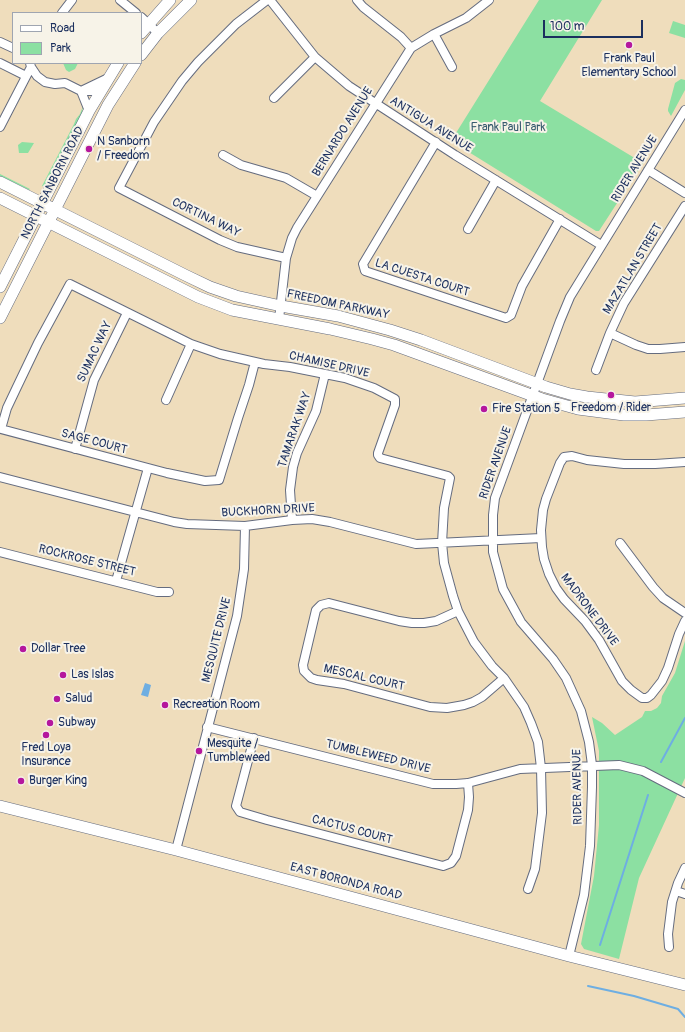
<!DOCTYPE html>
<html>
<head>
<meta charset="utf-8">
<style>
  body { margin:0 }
  #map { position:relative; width:685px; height:1032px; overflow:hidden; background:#efddbc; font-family:Pangolin,sans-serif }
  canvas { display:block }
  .legend { position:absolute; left:12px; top:12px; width:130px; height:52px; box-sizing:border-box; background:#f7f3e8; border:1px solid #9fa5b1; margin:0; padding:5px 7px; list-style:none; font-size:12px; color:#1b2f5e }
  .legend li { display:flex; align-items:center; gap:8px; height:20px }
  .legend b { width:20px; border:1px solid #9fa5b1 }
  .scale { position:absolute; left:543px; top:20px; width:100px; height:18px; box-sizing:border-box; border:2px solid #1b2f5e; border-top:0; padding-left:5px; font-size:12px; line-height:14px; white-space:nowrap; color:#1b2f5e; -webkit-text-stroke:3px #f7f3e8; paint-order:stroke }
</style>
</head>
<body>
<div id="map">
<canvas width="685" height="1032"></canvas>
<ul class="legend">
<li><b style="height:5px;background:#fff"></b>Road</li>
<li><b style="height:11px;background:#8ce0a2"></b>Park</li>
</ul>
<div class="scale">100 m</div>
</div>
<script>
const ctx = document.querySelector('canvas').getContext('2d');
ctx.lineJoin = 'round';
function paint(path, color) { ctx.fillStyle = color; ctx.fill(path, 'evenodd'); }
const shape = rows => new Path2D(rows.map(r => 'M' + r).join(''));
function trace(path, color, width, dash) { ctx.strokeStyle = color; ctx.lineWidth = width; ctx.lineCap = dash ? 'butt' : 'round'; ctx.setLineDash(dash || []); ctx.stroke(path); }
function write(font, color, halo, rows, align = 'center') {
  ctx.font = font + ' Pangolin,sans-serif'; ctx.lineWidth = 4; ctx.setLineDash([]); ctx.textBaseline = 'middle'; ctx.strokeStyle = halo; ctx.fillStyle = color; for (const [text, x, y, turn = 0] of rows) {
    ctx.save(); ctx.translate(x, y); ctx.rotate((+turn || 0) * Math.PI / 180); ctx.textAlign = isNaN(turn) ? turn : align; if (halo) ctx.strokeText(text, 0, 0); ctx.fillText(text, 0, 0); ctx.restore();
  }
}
paint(shape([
  [539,0,602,0,540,101,643,163,599,231,596,231,451,141],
  [673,21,685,25,685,38,669,33],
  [63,63,78,63,75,69,69,72,66,70],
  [681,79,685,80,685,90,671,116,668,111,668,109,675,83],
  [83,106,82,113,45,187,42,186,74,124,76,119,80,114],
  [22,142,34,143,28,153,19,153,18,145],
  [0,174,30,189,29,190,0,176],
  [685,641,685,778,639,878,619,959,584,949,581,944,594,876,599,825,599,751,592,717,602,723,615,735,642,717,645,711,651,711,657,708,661,703,662,696,675,673]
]), '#8ce0a2');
paint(shape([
  [145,683,151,685,148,697,141,695]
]), '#6eaee2');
trace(shape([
  [661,762,685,718],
  [600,945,648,795],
  [588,986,634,996,678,1009,685,1017]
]), '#6eaee2', 2);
const minor = shape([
  [120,0,136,13],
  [267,0,236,24,198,62,182,81,154,122,119,188,220,240,237,247,286,258],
  [270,0,315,57,349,86,455,155,601,245],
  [357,0,363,7,401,37,411,48],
  [62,13,72,0],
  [141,17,158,33],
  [434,34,452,67],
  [0,42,13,48],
  [0,63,26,76],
  [31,67,37,76,45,82,55,84,65,83,81,91,108,78],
  [274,98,315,57],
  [89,111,81,91,100,91],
  [0,127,31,67,30,63],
  [436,142,363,264,365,271,506,318,511,315,522,286,560,219],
  [223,155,241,165,286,178,317,196],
  [648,170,685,193],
  [468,229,496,180],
  [279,319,286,258,292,238,297,228,411,48,434,34,466,18,489,0],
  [610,333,636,345,648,349,660,349,685,347],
  [255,362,249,385,238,418,219,480,205,481,167,473,1,429,7,408,16,389,38,343,70,284,191,344,220,354,264,364,290,367,345,378,374,388,395,399,395,405,378,453,378,455,380,458,448,476,450,478,444,508,442,543,444,563,453,596,458,611,474,642,492,666,504,678,524,707,531,723,538,742,541,768,542,813,535,869,528,889],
  [596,370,610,333,624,303,685,206],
  [166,400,191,344],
  [75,449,94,380,127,313],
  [685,462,655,464,624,464,587,460,572,456,564,457,560,463,546,499,543,510,541,530,542,547,544,559,549,574,556,588,564,599,585,621,599,640,622,681,631,690,642,698,647,698,651,695,662,681,668,668,679,634,685,621],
  [0,477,174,522,187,524,245,526,292,520,312,519,330,522,416,544,541,538],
  [292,520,290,490,293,467,297,453,316,411,325,374],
  [620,543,653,587,663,598,685,613],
  [0,552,157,592,169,592],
  [116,581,148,468],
  [458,611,436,621,424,623,412,623,399,621,329,603,321,605,316,610,303,665,304,671,311,678,317,680,344,684,430,707,447,708,464,705,473,702,482,697,504,678],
  [207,727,433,784,456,784,468,783,520,769,619,765,643,771,685,793],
  [254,738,236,806,240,812,267,820,443,866,451,863,456,856,468,810,469,797,468,783],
  [176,850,237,616,244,569,245,526],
  [676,891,685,894],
  [669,947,668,934,672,902,678,883,685,868],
  [569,956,584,895,590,846,592,787,592,765,589,742,581,711,566,678,553,659,521,622,503,589,493,552,493,515,495,498,560,321,570,297,685,110]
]);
const major = shape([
  [141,33,170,0],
  [141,55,158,33,191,0],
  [0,182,185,275,210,287,236,296,281,306,338,316,390,330,421,340,546,387,570,394,587,397,635,402,685,398],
  [0,198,198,297,232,310,330,329,372,339,394,345,542,399,578,409,624,415,646,415,685,412],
  [0,287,89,111,118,63],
  [0,318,108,105,135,63],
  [0,806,176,850,569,956,685,985]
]);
trace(minor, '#656c7f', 10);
trace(major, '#656c7f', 12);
trace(minor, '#fff', 8);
trace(major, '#fff', 11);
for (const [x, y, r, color] of [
  [629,45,4,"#b5179e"],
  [89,149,4,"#b5179e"],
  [611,395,4,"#b5179e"],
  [484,409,4,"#b5179e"],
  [23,649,4,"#b5179e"],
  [63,675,4,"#b5179e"],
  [57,699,4,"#b5179e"],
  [165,705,4,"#b5179e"],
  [50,723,4,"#b5179e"],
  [46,735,4,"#b5179e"],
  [199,751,4,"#b5179e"],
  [21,781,4,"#b5179e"]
]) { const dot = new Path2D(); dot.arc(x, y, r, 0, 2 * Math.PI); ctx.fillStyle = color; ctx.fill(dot); trace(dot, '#f7f3e8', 1.5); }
write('12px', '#1b2f5e', '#f7f3e8', [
  ["Frank Paul",629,59,"center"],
  ["Elementary School",629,73,"center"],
  ["N Sanborn",97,142],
  ["/ Freedom",97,156],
  ["Freedom / Rider",611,408,"center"],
  ["Fire Station 5",492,409],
  ["Dollar Tree",31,649],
  ["Las Islas",71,675],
  ["Salud",65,699],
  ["Recreation Room",173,705],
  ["Subway",58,723],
  ["Mesquite /",207,744],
  ["Tumbleweed",207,758],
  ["Fred Loya",46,748,"center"],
  ["Insurance",46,762,"center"],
  ["Burger King",29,781]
], 'left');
write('12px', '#1b2f5e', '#f7f3e8', [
  ["ANTIGUA AVENUE",431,125,32],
  ["BERNARDO AVENUE",343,132,-58],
  ["RIDER AVENUE",635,169,-58],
  ["NORTH SANBORN ROAD",53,183,-63],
  ["CORTINA WAY",206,218,26],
  ["MAZATLAN STREET",633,269,-59],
  ["LA CUESTA COURT",422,278,18],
  ["FREEDOM PARKWAY",338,305,12],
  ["SUMAC WAY",95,352,-65],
  ["CHAMISE DRIVE",329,365,13],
  ["TAMARAK WAY",295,430,-71],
  ["SAGE COURT",94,442,15],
  ["RIDER AVENUE",496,463,-71],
  ["BUCKHORN DRIVE",268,511,-3],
  ["ROCKROSE STREET",87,561,14],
  ["MADRONE DRIVE",589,610,53],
  ["MESQUITE DRIVE",217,640,-76],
  ["MESCAL COURT",364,678,13],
  ["TUMBLEWEED DRIVE",378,757,14],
  ["RIDER AVENUE",578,787,-91],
  ["CACTUS COURT",352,830,15],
  ["EAST BORONDA ROAD",346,882,15]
]);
write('12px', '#375b6f', '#f7f3e8', [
  ["Frank Paul Park",508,128]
]);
</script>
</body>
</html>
